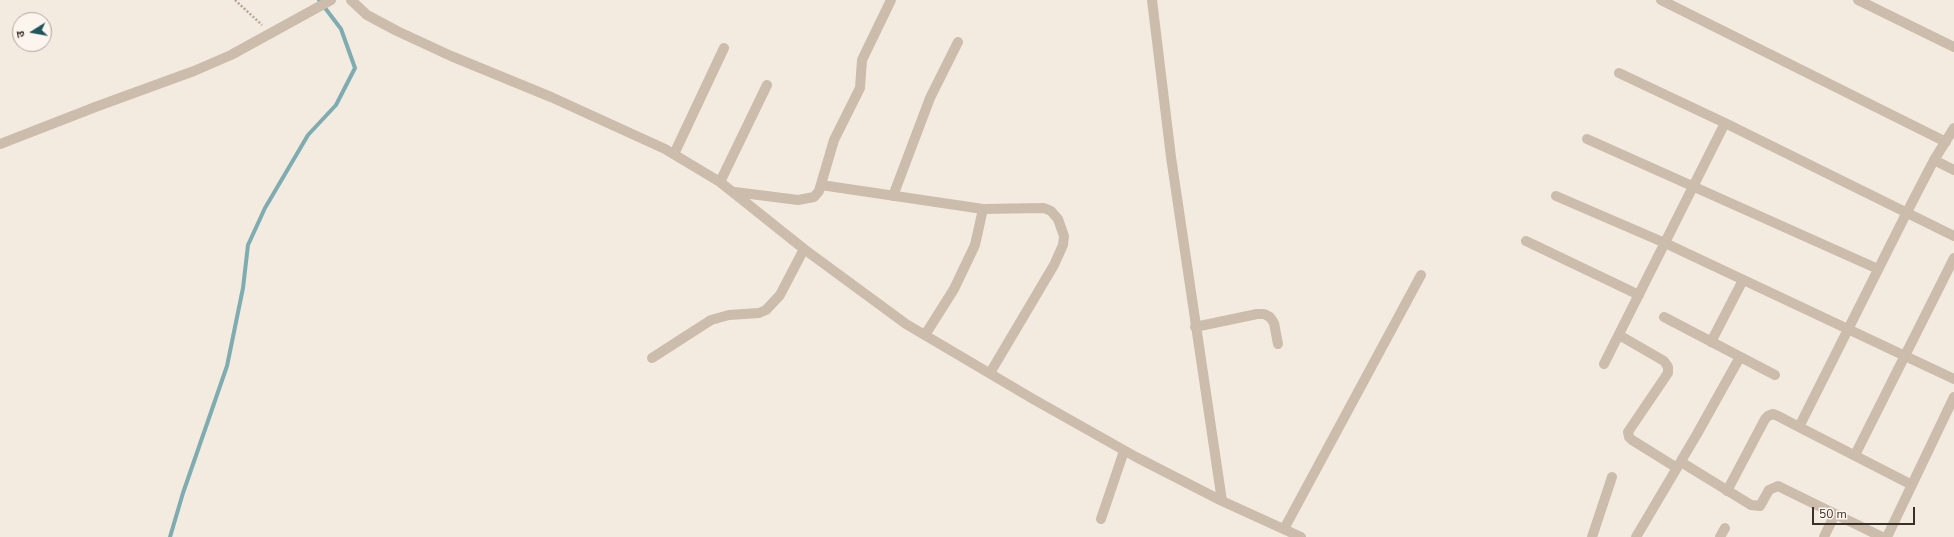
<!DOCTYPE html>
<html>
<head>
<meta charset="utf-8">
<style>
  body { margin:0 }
  #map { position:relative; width:1954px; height:537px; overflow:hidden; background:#f3ebe0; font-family:"Nunito Sans","Noto Sans Devanagari",sans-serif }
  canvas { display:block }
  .north { position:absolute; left:12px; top:12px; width:40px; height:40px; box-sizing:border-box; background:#fbf5ed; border:1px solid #aea69f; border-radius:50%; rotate:259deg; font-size:11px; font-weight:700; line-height:16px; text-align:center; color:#3a302a }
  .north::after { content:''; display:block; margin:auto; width:14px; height:18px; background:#1f555c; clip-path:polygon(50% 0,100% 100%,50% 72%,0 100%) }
  .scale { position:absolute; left:1812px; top:507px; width:103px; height:18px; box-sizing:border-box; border:2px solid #3a302a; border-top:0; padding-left:5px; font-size:12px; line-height:14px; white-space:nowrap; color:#3a302a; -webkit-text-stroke:3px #fbf5ed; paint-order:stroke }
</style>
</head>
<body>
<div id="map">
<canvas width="1954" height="537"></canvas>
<div class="north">उ</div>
<div class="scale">50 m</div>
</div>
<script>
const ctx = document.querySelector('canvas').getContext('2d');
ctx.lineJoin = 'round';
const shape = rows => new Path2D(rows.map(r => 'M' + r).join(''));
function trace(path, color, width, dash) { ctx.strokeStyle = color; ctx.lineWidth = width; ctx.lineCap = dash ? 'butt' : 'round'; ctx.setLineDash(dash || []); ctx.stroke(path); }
trace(shape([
  [170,537,183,493,227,366,243,288,248,245,265,208,308,135,336,105,355,68,341,29,319,0]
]), '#7eacb1', 4);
trace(shape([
  [235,0,262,25]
]), '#b8a695', 2.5, [2, 2]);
trace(shape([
  [351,0,367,15,397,31,451,56,551,97,665,149,720,182,804,249,906,324,1033,399,1136,457,1222,501,1301,537],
  [1152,0,1171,157,1222,501],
  [1661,0,1946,142],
  [1858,0,1954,47],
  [1619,73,1725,123,1954,236],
  [1954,128,1934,160,1954,170],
  [1587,139,1878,269],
  [0,144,98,106,194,71,231,55,331,0],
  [674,154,724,48],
  [720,182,767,85],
  [821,185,983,209,1044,208,1051,211,1058,219,1064,236,1063,245,1054,265,990,373],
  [735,192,798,200,814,197,819,191,834,140,860,88,862,60,891,0],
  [893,196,930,98,958,42],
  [1556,196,1665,243,1954,379],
  [1526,241,1639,295],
  [1664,317,1775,375],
  [1195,327,1257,314,1264,314,1270,317,1274,323,1278,344],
  [925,335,954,289,975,245,983,209],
  [1619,335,1664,361,1668,367,1668,373,1628,432,1629,437,1632,440,1677,468],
  [1711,342,1743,280],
  [652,358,711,320,729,315,759,313,766,310,780,295,804,249],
  [1604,364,1725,123],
  [1855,455,1954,258],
  [1681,462,1751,505,1760,506,1769,490,1778,486,1882,537],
  [1912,485,1799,427,1907,212,1934,160],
  [1727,491,1765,419,1768,416,1773,414,1778,416,1799,427],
  [1101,519,1124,451],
  [1284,529,1421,275],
  [1592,537,1612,477],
  [1636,537,1697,434,1740,357],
  [1720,537,1725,528],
  [1824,537,1835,514],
  [1887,537,1954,397]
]), '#ccbcab', 10);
</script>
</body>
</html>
